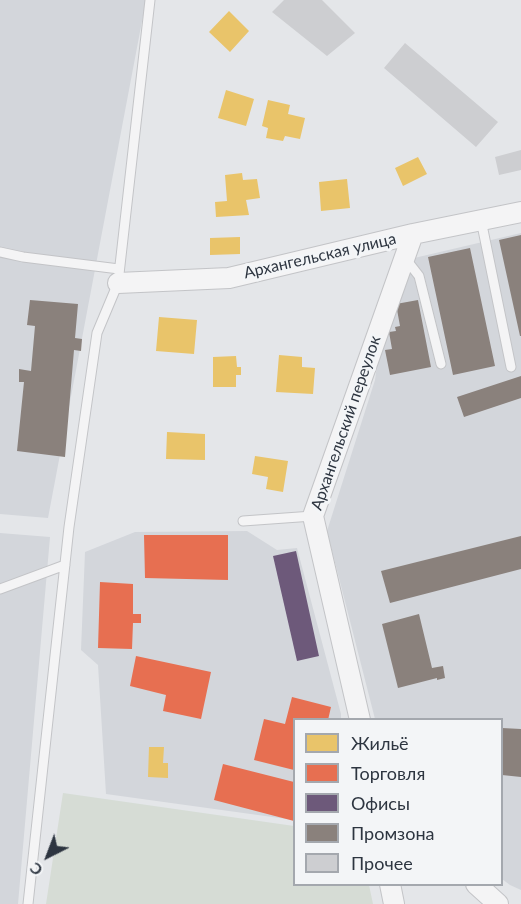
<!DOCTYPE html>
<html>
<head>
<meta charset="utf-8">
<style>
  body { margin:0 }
  #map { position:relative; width:521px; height:904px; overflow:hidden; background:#e4e6e9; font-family:Lato,sans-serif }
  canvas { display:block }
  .legend { position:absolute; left:293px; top:718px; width:210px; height:168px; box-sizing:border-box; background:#f3f5f7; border:2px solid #a4a8ae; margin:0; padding:8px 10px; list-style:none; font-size:18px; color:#2d3540 }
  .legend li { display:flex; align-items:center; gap:12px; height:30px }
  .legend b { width:30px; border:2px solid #a4a8ae }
  .north { position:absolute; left:18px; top:826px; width:60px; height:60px; -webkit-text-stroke:4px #f3f5f7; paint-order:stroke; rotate:222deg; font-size:16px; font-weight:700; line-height:24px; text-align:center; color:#2d3540 }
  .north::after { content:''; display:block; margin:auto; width:21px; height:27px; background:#2d3540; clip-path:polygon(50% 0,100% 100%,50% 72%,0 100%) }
</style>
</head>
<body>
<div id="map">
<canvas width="521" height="904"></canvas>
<ul class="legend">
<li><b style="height:16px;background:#e9c46a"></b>Жильё</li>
<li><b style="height:16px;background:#e76f51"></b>Торговля</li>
<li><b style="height:16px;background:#6d597a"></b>Офисы</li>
<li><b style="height:16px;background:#8a817c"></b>Промзона</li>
<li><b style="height:16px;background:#cdced1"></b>Прочее</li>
</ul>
<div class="north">С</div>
</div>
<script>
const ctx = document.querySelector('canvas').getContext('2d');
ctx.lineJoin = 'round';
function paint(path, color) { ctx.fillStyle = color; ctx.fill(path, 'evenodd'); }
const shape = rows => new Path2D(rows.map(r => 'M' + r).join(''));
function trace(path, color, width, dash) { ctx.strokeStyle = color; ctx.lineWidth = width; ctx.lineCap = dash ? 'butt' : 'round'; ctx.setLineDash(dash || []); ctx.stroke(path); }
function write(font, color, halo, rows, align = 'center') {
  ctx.font = font + ' Lato,sans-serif'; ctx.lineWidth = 6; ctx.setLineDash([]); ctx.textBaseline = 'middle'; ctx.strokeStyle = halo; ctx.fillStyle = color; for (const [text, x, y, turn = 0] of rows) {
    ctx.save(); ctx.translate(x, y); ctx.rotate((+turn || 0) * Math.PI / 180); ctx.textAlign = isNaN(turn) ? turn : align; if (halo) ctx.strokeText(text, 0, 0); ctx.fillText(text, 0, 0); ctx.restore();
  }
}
paint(shape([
  [0,0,146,0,48,518,0,514],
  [521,233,521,890,510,885,502,879,502,720,375,719,327,531,375,380,378,358,410,259],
  [247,531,277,550,297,548,341,714,341,719,294,720,294,820,106,794,98,665,81,650,85,552,135,532],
  [0,533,50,537,18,904,0,904]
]), '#d3d6db');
paint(shape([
  [63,793,294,826,294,884,369,885,373,904,46,904]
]), '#d6dcd5');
paint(shape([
  [229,11,249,31,230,52,209,32],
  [226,90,254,99,246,126,218,118],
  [268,100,290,105,288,114,305,118,300,139,285,136,283,141,266,138,268,128,262,126],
  [418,157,427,174,403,186,395,168],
  [242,173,243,180,257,179,260,198,246,200,249,215,216,217,215,202,227,201,225,175],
  [347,179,350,208,321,211,319,182],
  [240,237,240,254,210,255,210,238],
  [159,317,197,320,194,354,156,351],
  [279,355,302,357,302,367,315,368,313,394,276,392],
  [236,356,237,367,241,367,241,375,236,375,236,387,213,387,213,357],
  [167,432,205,434,205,460,166,459],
  [255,456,288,461,283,492,266,489,268,477,252,474],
  [149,747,164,747,163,763,168,763,168,778,148,777]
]), '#e9c46a');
paint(shape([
  [144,535,228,535,228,580,145,578],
  [100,582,133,584,133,614,141,614,141,623,133,623,132,649,98,648],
  [136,656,211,672,201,719,163,711,166,695,130,686],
  [292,697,331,707,328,720,294,720,294,770,254,760,264,719,285,724],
  [223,764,294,782,294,821,214,800]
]), '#e76f51');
paint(shape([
  [296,551,319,656,297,661,273,556]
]), '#6d597a');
paint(shape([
  [521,235,521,336,520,336,499,240],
  [470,248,495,366,453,375,428,257],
  [30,300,78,304,75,338,82,339,81,351,74,350,65,457,17,451,24,382,19,382,19,369,31,371,35,326,27,325],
  [418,300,431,367,390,375,385,350,392,349,389,332,396,331,395,327,400,326,396,304],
  [521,376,521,398,464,417,457,397],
  [521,536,521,569,390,603,381,571],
  [419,614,432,668,443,666,445,678,437,680,437,678,398,688,382,624],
  [502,728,521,729,521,777,502,775]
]), '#8a817c');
paint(shape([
  [284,0,322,0,355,33,327,56,272,12],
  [405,43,498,122,476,147,384,68],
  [521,150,521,170,499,175,495,157]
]), '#cdced1');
const lane = shape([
  [481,220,511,367],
  [0,252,23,257,119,269],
  [405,258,419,276,441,364],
  [243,521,313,516],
  [0,589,65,565],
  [28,904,69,527,97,333,118,283,150,0]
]);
const street = shape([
  [118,283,229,278,413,234,521,212],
  [360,720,313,516,413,234],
  [390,884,394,904],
  [476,884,498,904]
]);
trace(lane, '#c3c4c7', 11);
trace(street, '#c3c4c7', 22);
trace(lane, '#f4f4f5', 9);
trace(street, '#f4f4f5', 20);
write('16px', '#2d3540', '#f3f5f7', [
  ["Архангельская улица",320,256,-13],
  ["Архангельский переулок",346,423,-71]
]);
</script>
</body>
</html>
